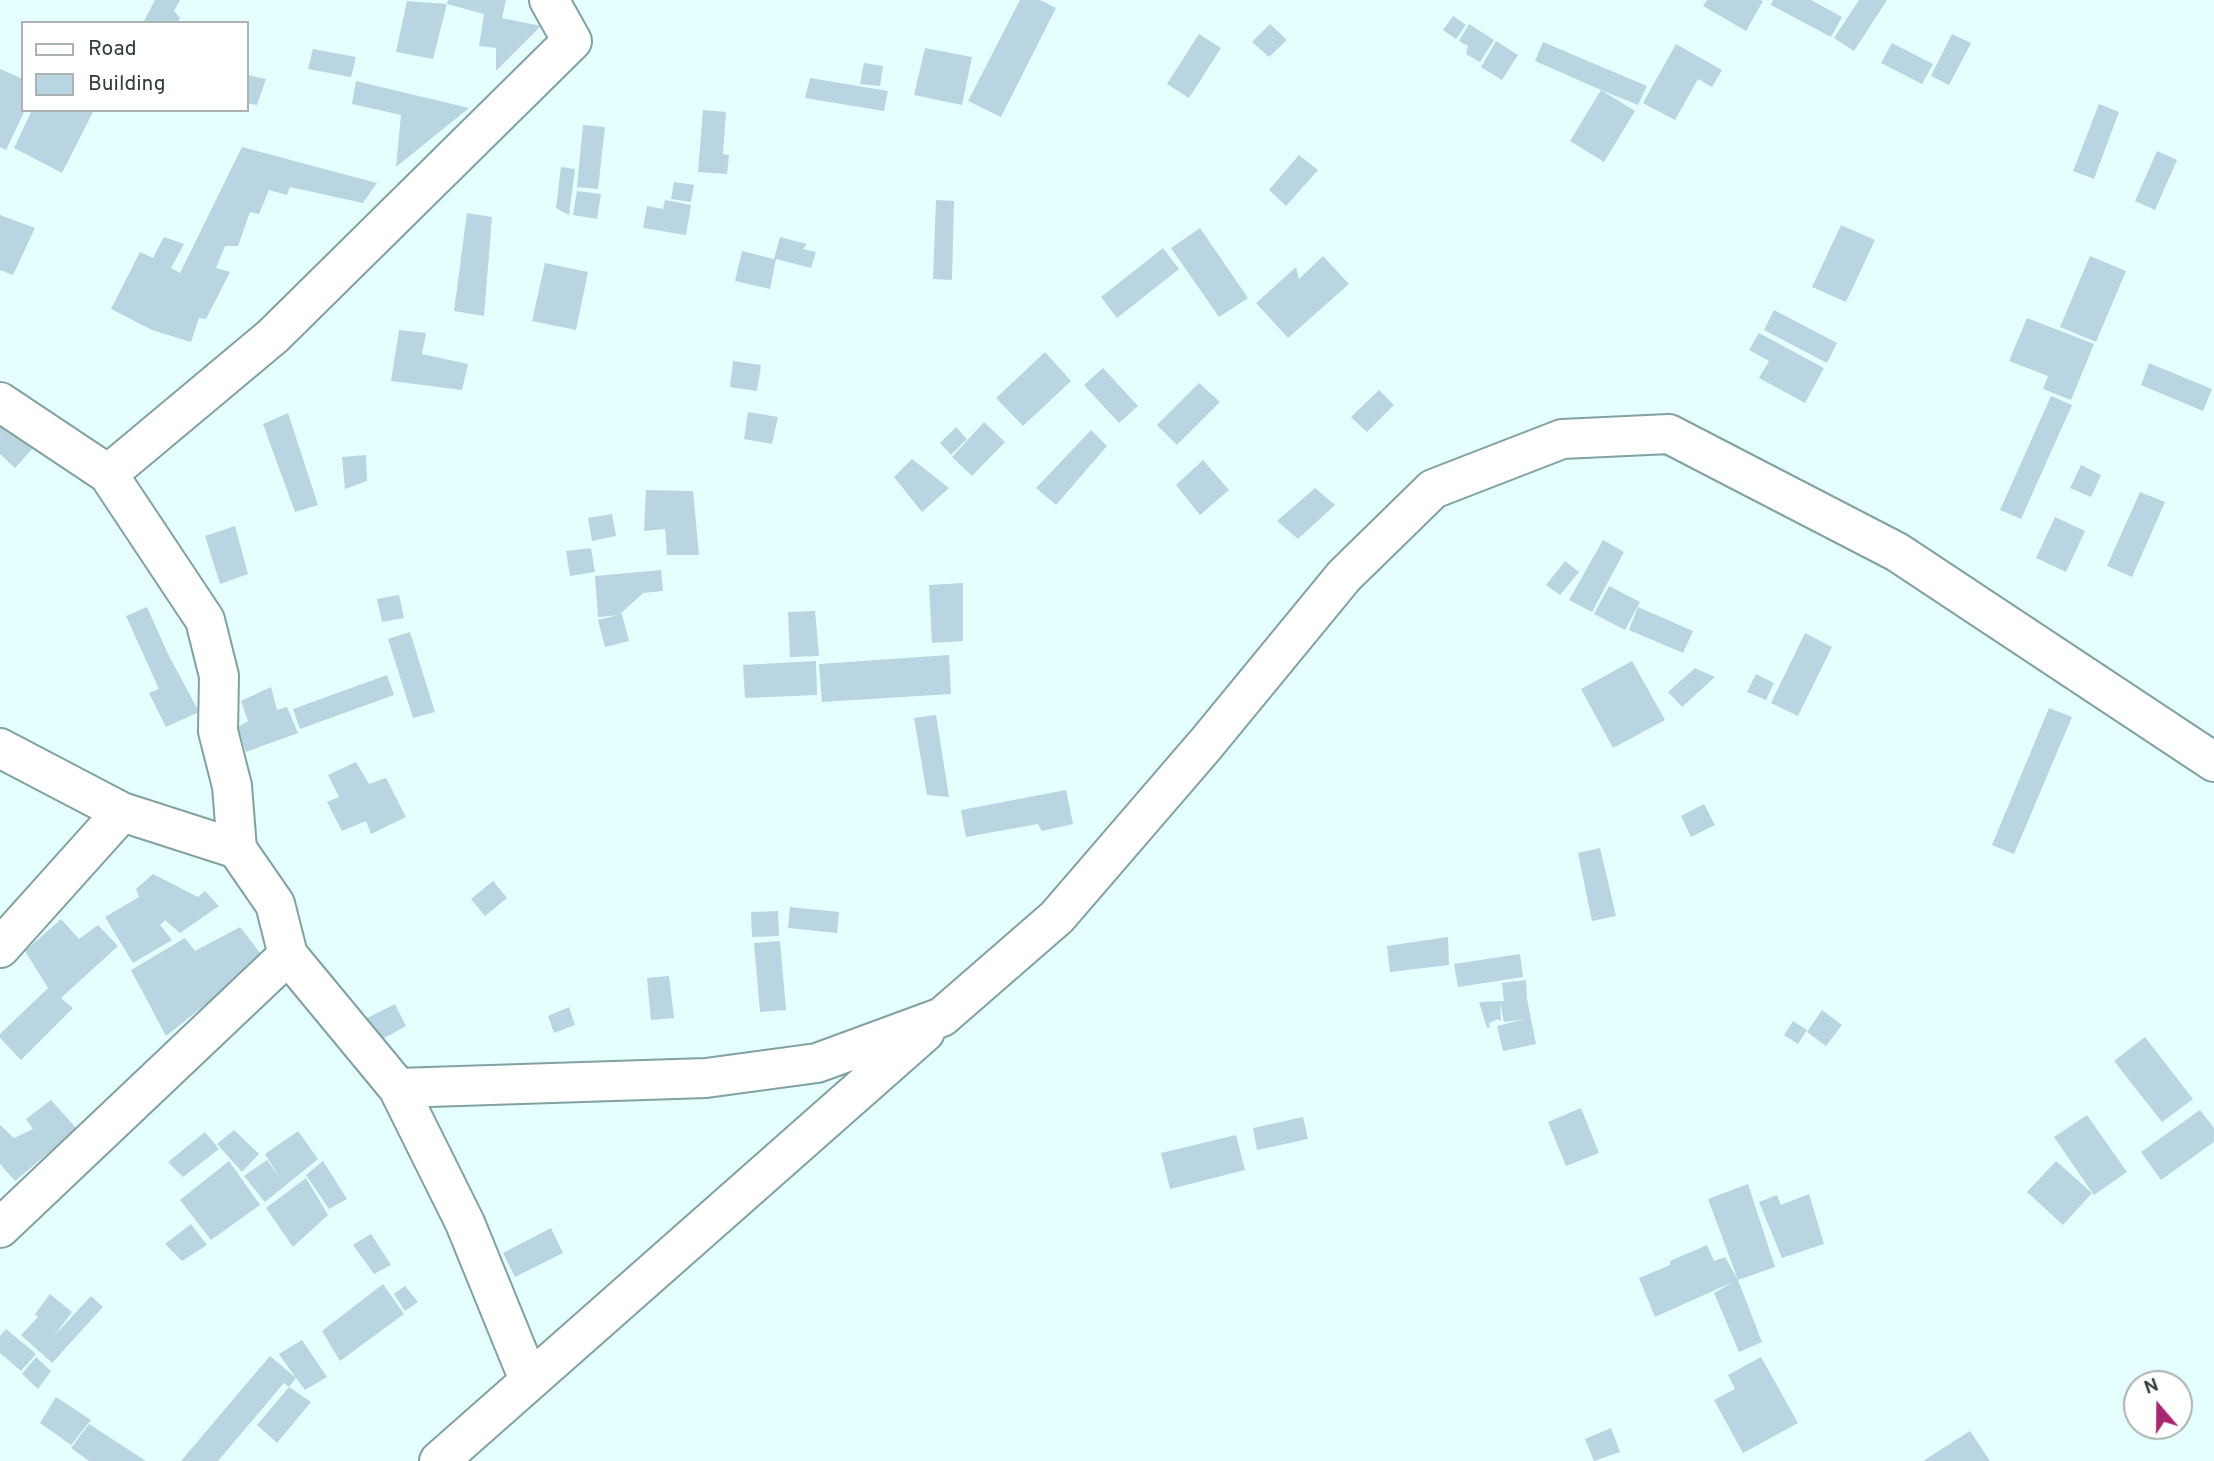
<!DOCTYPE html>
<html>
<head>
<meta charset="utf-8">
<style>
  body { margin:0 }
  #map { position:relative; width:2214px; height:1461px; overflow:hidden; background:#e4fffe; font-family:Overpass,sans-serif }
  canvas { display:block }
  .legend { position:absolute; left:21px; top:21px; width:228px; height:91px; box-sizing:border-box; background:#fff; border:2px solid #acb1b1; margin:0; padding:9px 12px; list-style:none; font-size:21px; color:#2f3c3c }
  .legend li { display:flex; align-items:center; gap:14px; height:35px }
  .legend b { width:35px; border:2px solid #acb1b1 }
  .north { position:absolute; left:2123px; top:1370px; width:70px; height:70px; box-sizing:border-box; background:#fff; border:2px solid #acb1b1; border-radius:50%; rotate:340deg; font-size:19px; font-weight:700; line-height:28px; text-align:center; color:#2f3c3c }
  .north::after { content:''; display:block; margin:auto; width:24px; height:32px; background:#aa2671; clip-path:polygon(50% 0,100% 100%,50% 72%,0 100%) }
</style>
</head>
<body>
<div id="map">
<canvas width="2214" height="1461"></canvas>
<ul class="legend">
<li><b style="height:9px;background:#fff"></b>Road</li>
<li><b style="height:19px;background:#b9d5e1"></b>Building</li>
</ul>
<div class="north">N</div>
</div>
<script>
const ctx = document.querySelector('canvas').getContext('2d');
ctx.lineJoin = 'round';
function paint(path, color) { ctx.fillStyle = color; ctx.fill(path, 'evenodd'); }
const shape = rows => new Path2D(rows.map(r => 'M' + r).join(''));
function trace(path, color, width, dash) { ctx.strokeStyle = color; ctx.lineWidth = width; ctx.lineCap = dash ? 'butt' : 'round'; ctx.setLineDash(dash || []); ctx.stroke(path); }
paint(shape([
  [155,0,180,0,174,11,180,18,177,23,143,23],
  [448,0,506,0,502,18,541,26,496,71,496,48,479,46,484,14,447,4],
  [1020,0,1040,0,1056,8,1001,117,968,101],
  [1707,0,1760,0,1763,1,1746,31,1703,6],
  [1773,0,1811,0,1842,17,1831,37,1771,5],
  [1859,0,1887,0,1854,51,1834,38],
  [407,1,447,4,433,59,396,52],
  [1453,16,1466,25,1456,39,1443,30],
  [1270,24,1287,40,1269,57,1252,42],
  [1469,24,1494,40,1480,62,1466,54,1468,46,1459,41],
  [1199,34,1221,48,1189,98,1167,84],
  [1952,34,1971,43,1949,85,1931,76],
  [1496,41,1518,55,1502,80,1481,67],
  [1543,42,1647,86,1638,105,1601,90,1635,111,1604,162,1570,141,1601,90,1535,61],
  [1892,43,1933,64,1922,84,1881,63],
  [1676,44,1722,70,1712,87,1698,79,1675,120,1643,103],
  [925,48,972,57,962,105,914,95],
  [313,49,356,57,351,77,308,69],
  [864,63,883,66,880,86,860,84],
  [0,69,23,79,23,110,25,110,6,150,0,147],
  [247,75,266,79,257,105,247,103],
  [810,78,888,91,884,111,805,98],
  [356,81,469,108,396,167,401,115,352,104],
  [2099,104,2119,112,2094,179,2073,171],
  [32,110,94,110,62,173,14,148],
  [703,110,726,112,723,154,729,155,727,174,698,172],
  [583,125,605,127,598,189,577,187],
  [242,147,377,183,363,203,290,187,287,195,269,190,259,214,250,212,238,246,225,246,216,268,230,272,206,319,199,318,191,342,152,330,111,309,140,252,153,258,164,237,184,244,171,268,180,273],
  [2157,151,2177,160,2155,210,2135,201],
  [1299,155,1318,170,1286,206,1269,190],
  [561,167,575,169,569,215,556,208],
  [674,182,694,185,691,202,671,199],
  [577,191,601,194,597,219,573,215],
  [665,200,691,205,686,235,643,228,647,206,663,209],
  [936,200,954,201,952,280,933,279],
  [467,213,492,217,484,316,454,311],
  [0,215,35,228,13,275,0,270],
  [1841,225,1875,240,1846,302,1812,287],
  [1200,228,1248,298,1219,317,1171,248],
  [780,237,807,244,803,249,816,252,811,268,776,259,770,289,735,281,742,251,774,259],
  [1163,248,1179,269,1117,318,1101,297],
  [1323,256,1349,284,1288,338,1256,303,1296,267,1299,279],
  [2090,256,2126,271,2096,342,2060,327],
  [545,263,588,272,576,330,532,321],
  [1774,310,1837,343,1827,363,1764,330],
  [2027,318,2094,344,2071,400,2043,389,2048,376,2009,361],
  [399,330,426,333,422,354,468,364,462,390,391,381],
  [1759,333,1824,368,1805,403,1759,378,1769,361,1749,350],
  [1045,352,1071,381,1023,426,996,398],
  [733,361,761,365,757,391,730,387],
  [2149,363,2212,389,2203,411,2141,385],
  [1103,368,1138,406,1119,423,1084,385],
  [1199,383,1220,402,1177,445,1157,425],
  [1379,390,1394,405,1367,432,1351,417],
  [2051,396,2072,405,2021,519,2000,510],
  [748,412,778,417,772,444,744,439],
  [288,413,318,505,295,512,263,424],
  [0,419,33,448,15,468,0,454],
  [984,422,1005,442,972,476,952,457],
  [956,427,967,439,951,455,940,443],
  [1091,430,1107,446,1056,505,1036,488],
  [366,455,367,481,345,489,342,457],
  [912,459,949,488,922,512,894,477],
  [1203,460,1229,490,1200,515,1176,485],
  [2081,465,2101,475,2091,497,2070,488],
  [1315,488,1335,505,1298,539,1277,521],
  [646,490,693,491,699,555,667,555,665,529,644,531],
  [2140,492,2165,502,2132,577,2107,566],
  [612,514,616,536,592,541,588,518],
  [2055,517,2085,531,2066,572,2036,558],
  [235,526,248,574,220,584,205,536],
  [1603,540,1624,552,1592,612,1569,600],
  [591,548,595,572,570,576,566,551],
  [1565,561,1579,572,1560,595,1546,585],
  [661,570,663,591,643,593,619,615,598,617,595,576],
  [963,583,963,641,932,643,929,585],
  [1609,586,1640,602,1625,630,1594,614],
  [399,595,404,618,382,622,377,599],
  [147,607,168,654,199,712,166,727,149,693,159,689,126,616],
  [1638,607,1693,631,1683,653,1629,630],
  [815,611,819,656,790,657,788,612],
  [622,614,629,641,605,647,598,620],
  [410,632,435,712,413,718,388,639],
  [1805,633,1832,647,1798,716,1771,703],
  [949,655,951,694,822,702,819,664],
  [816,661,817,695,745,698,743,665],
  [1632,661,1665,720,1613,748,1581,689],
  [1695,668,1715,677,1682,707,1668,692],
  [1756,674,1774,683,1766,700,1747,692],
  [387,675,394,695,300,729,293,709],
  [271,687,277,710,287,707,298,733,246,752,238,727,248,721,241,701],
  [2049,708,2072,717,2014,854,1992,845],
  [936,715,949,797,927,795,914,718],
  [356,762,369,784,386,778,406,817,371,834,366,821,342,831,327,802,339,797,328,775],
  [1066,790,1073,824,1042,831,1038,824,966,837,961,810],
  [1704,804,1715,825,1691,837,1681,816],
  [1600,848,1616,916,1592,921,1578,853],
  [153,874,198,897,205,891,219,906,180,933,165,920,160,925,172,940,133,963,105,917,139,897,136,889],
  [493,881,507,898,485,916,471,899],
  [790,907,839,912,837,933,788,928],
  [778,911,779,936,752,937,751,912],
  [61,919,79,939,98,925,118,946,61,998,73,1008,21,1060,0,1038,0,1034,48,988,25,951],
  [240,927,264,958,166,1036,131,970,185,938,195,951],
  [1448,937,1449,965,1390,972,1387,946],
  [780,941,786,1010,760,1012,754,943],
  [1520,954,1523,977,1458,987,1454,964],
  [669,976,674,1018,651,1020,647,978],
  [1526,980,1527,999,1536,1044,1503,1051,1497,1026,1525,1019,1504,1022,1500,1002,1501,1021,1498,1019,1489,1023,1490,1027,1487,1028,1479,1002,1504,1001,1502,983],
  [395,1004,406,1026,379,1041,367,1018],
  [569,1007,575,1025,554,1033,548,1016],
  [1822,1010,1842,1025,1826,1046,1807,1032],
  [1793,1021,1807,1030,1798,1044,1784,1035],
  [2145,1037,2193,1099,2162,1122,2114,1061],
  [51,1100,77,1129,15,1181,0,1164,0,1125,14,1138,33,1129,26,1119],
  [1581,1108,1599,1153,1566,1166,1548,1122],
  [2200,1110,2214,1128,2214,1142,2161,1180,2141,1152],
  [2087,1115,2127,1172,2094,1195,2054,1137],
  [1303,1117,1308,1139,1257,1150,1253,1128],
  [234,1130,259,1154,242,1172,217,1144],
  [298,1131,318,1159,265,1202,244,1176,267,1160,280,1178,265,1154],
  [205,1132,219,1149,183,1177,168,1162],
  [1236,1135,1245,1170,1170,1189,1161,1153],
  [229,1161,260,1205,211,1240,180,1200],
  [323,1161,347,1199,329,1209,306,1175],
  [2056,1161,2092,1193,2063,1225,2027,1192],
  [306,1178,328,1215,293,1247,266,1208],
  [1748,1184,1775,1267,1738,1280,1708,1199],
  [1809,1194,1824,1244,1782,1258,1759,1202,1777,1195,1781,1205],
  [191,1224,207,1245,182,1261,165,1244],
  [551,1228,563,1253,515,1277,503,1253],
  [371,1234,391,1265,374,1274,353,1245],
  [1707,1245,1714,1261,1725,1257,1738,1280,1762,1342,1739,1352,1714,1293,1733,1282,1655,1317,1639,1278,1670,1265,1670,1261],
  [383,1284,404,1314,340,1361,322,1331],
  [405,1286,418,1302,405,1311,394,1294],
  [50,1294,72,1312,54,1336,91,1296,103,1307,52,1363,21,1335,38,1317,35,1314],
  [6,1329,36,1354,21,1371,0,1353,0,1336],
  [302,1340,327,1377,305,1390,296,1378,289,1387,284,1383,218,1461,181,1461,270,1356,296,1378,279,1354],
  [36,1357,51,1371,38,1389,22,1374],
  [1761,1357,1798,1423,1743,1453,1714,1400,1735,1389,1728,1375],
  [289,1387,311,1402,277,1443,257,1425],
  [56,1397,91,1420,71,1445,40,1423],
  [89,1424,146,1461,89,1461,71,1448],
  [1611,1428,1620,1452,1594,1461,1585,1439],
  [1970,1431,1990,1461,1923,1461]
]), '#b9d5e1');
const minor = shape([
  [0,402,108,474,205,620,219,676,218,731,232,786,237,849,275,904,288,955,398,1088,465,1223,529,1380],
  [108,474,273,336,572,41,549,0],
  [0,748,122,812,0,948],
  [122,812,237,849],
  [398,1088,706,1078,817,1063,942,1017,1057,917,1206,744,1344,576,1433,489,1562,439,1669,434,1897,552,2214,762],
  [0,1228,288,955],
  [439,1461,925,1032]
]);
trace(minor, '#82a1a1', 42);
trace(minor, '#fff', 38);
</script>
</body>
</html>
